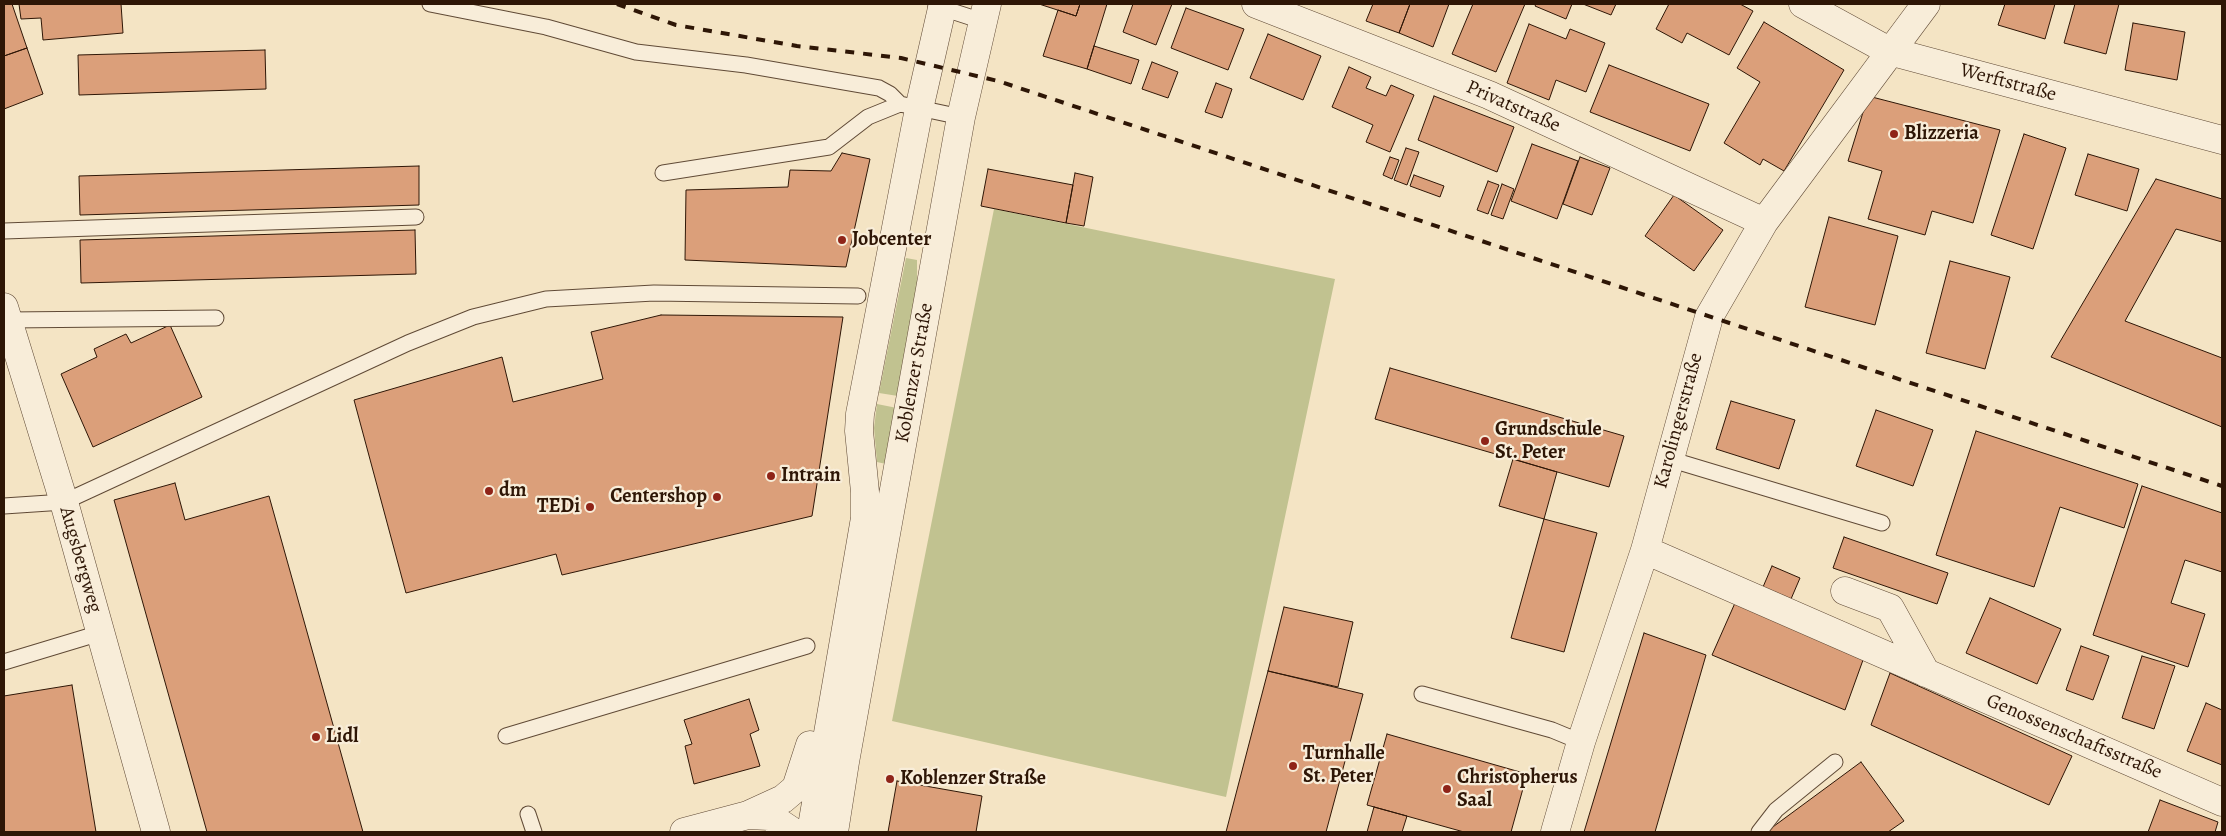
<!DOCTYPE html>
<html>
<head>
<meta charset="utf-8">
<style>
  body { margin:0 }
  #map { position:relative; width:2226px; height:836px; overflow:hidden; background:#f4e4c4; font-family:Alegreya,serif }
  canvas { display:block }
  .frame { position:absolute; inset:0; border:5px solid #2e1606; pointer-events:none }
</style>
</head>
<body>
<div id="map">
<canvas width="2226" height="836"></canvas>
<div class="frame"></div>
</div>
<script>
const ctx = document.querySelector('canvas').getContext('2d');
ctx.lineJoin = 'round';
function paint(path, color) { ctx.fillStyle = color; ctx.fill(path, 'evenodd'); }
const shape = rows => new Path2D(rows.map(r => 'M' + r).join(''));
function trace(path, color, width, dash) { ctx.strokeStyle = color; ctx.lineWidth = width; ctx.lineCap = dash ? 'butt' : 'round'; ctx.setLineDash(dash || []); ctx.stroke(path); }
function write(font, color, halo, rows, align = 'center') {
  ctx.font = font + ' Alegreya,serif'; ctx.lineWidth = 4.5; ctx.setLineDash([]); ctx.textBaseline = 'middle'; ctx.strokeStyle = halo; ctx.fillStyle = color; for (const [text, x, y, turn = 0] of rows) {
    ctx.save(); ctx.translate(x, y); ctx.rotate((+turn || 0) * Math.PI / 180); ctx.textAlign = isNaN(turn) ? turn : align; if (halo) ctx.strokeText(text, 0, 0); ctx.fillText(text, 0, 0); ctx.restore();
  }
}
paint(shape([
  [994,209,1335,279,1226,797,892,721],
  [906,258,917,260,917,303,898,396,879,393],
  [877,404,897,408,886,464,877,462,874,428]
]), '#c1c290');
const building = shape([
  [4,4,12,4,27,48,4,56,4,4],
  [19,4,121,4,123,33,43,40,41,18,21,19,19,4],
  [1039,4,1080,4,1076,16,1039,4],
  [1080,4,1107,4,1087,69,1043,56,1058,10,1076,16,1080,4],
  [1133,4,1172,4,1156,45,1123,32,1133,4],
  [1373,4,1410,4,1399,33,1366,21,1373,4],
  [1410,4,1449,4,1433,47,1399,33,1410,4],
  [1473,4,1525,4,1496,72,1452,54,1473,4],
  [1536,4,1572,4,1566,19,1535,6,1536,4],
  [1583,4,1616,4,1611,15,1583,4],
  [1669,4,1740,4,1753,11,1729,55,1687,33,1682,43,1656,29,1669,4],
  [2005,4,2055,4,2045,39,1998,25,2005,4],
  [2075,4,2119,4,2106,54,2064,43,2075,4],
  [1186,8,1244,29,1228,70,1171,48,1186,8],
  [1764,22,1844,70,1784,171,1763,159,1760,165,1724,143,1760,82,1737,68,1764,22],
  [2133,23,2185,32,2177,80,2125,70,2133,23],
  [1529,24,1566,39,1570,29,1605,43,1586,92,1556,80,1549,100,1507,83,1529,24],
  [1268,34,1321,56,1303,100,1250,78,1268,34],
  [1094,46,1139,60,1131,84,1087,69,1094,46],
  [27,48,43,94,4,109,4,56,27,48],
  [265,50,266,89,79,95,78,55,265,50],
  [1152,62,1178,72,1168,98,1142,89,1152,62],
  [1609,65,1709,104,1690,151,1590,112,1609,65],
  [1349,67,1371,77,1366,88,1386,96,1391,85,1414,95,1390,152,1366,142,1373,125,1332,107,1349,67],
  [1216,83,1232,89,1222,118,1205,112,1216,83],
  [1434,96,1514,127,1497,172,1418,140,1434,96],
  [1868,96,2000,130,1973,223,1932,211,1925,235,1868,219,1882,171,1848,161,1868,96],
  [2024,134,2066,148,2033,249,1991,235,2024,134],
  [1532,144,1578,161,1557,219,1511,201,1532,144],
  [1406,148,1419,152,1407,185,1394,180,1406,148],
  [842,153,870,159,846,267,685,260,686,190,788,187,790,170,831,171,842,153],
  [2088,154,2139,169,2127,211,2075,195,2088,154],
  [1390,157,1399,160,1392,179,1383,175,1390,157],
  [1580,157,1610,168,1592,215,1563,204,1580,157],
  [419,166,419,205,80,215,79,176,419,166],
  [988,169,1073,185,1066,223,981,206,988,169],
  [1075,173,1093,177,1084,226,1066,223,1075,173],
  [1414,175,1444,186,1440,197,1410,186,1414,175],
  [2156,179,2222,199,2222,242,2176,229,2125,321,2222,358,2222,427,2051,357,2156,179],
  [1488,181,1499,185,1488,214,1477,210,1488,181],
  [1502,184,1514,189,1503,219,1491,215,1502,184],
  [1674,195,1723,230,1694,271,1645,236,1674,195],
  [1829,217,1898,236,1875,325,1805,307,1829,217],
  [415,230,416,274,81,283,80,240,415,230],
  [1950,261,2010,277,1985,369,1926,353,1950,261],
  [661,315,843,317,812,516,562,575,556,554,406,593,354,400,502,357,513,402,603,379,591,332,661,315],
  [170,325,202,397,93,447,61,374,97,357,94,349,126,334,131,343,170,325],
  [1390,368,1624,436,1609,487,1375,419,1390,368],
  [1731,401,1795,420,1779,469,1716,449,1731,401],
  [1876,410,1933,430,1913,486,1856,466,1876,410],
  [1976,431,2138,484,2124,528,2060,507,2034,587,1936,555,1976,431],
  [1513,459,1557,472,1544,519,1499,506,1513,459],
  [175,483,185,520,269,496,363,832,207,832,114,500,175,483],
  [2142,486,2222,513,2222,572,2185,560,2171,603,2205,614,2188,667,2093,635,2142,486],
  [1544,519,1597,533,1564,652,1511,638,1544,519],
  [1844,537,1948,573,1937,604,1833,568,1844,537],
  [1772,566,1800,578,1791,599,1763,587,1772,566],
  [1990,598,2061,629,2037,684,1966,653,1990,598],
  [1735,603,1863,660,1845,710,1712,655,1735,603],
  [1284,607,1353,622,1338,687,1268,671,1284,607],
  [1644,633,1706,655,1655,832,1584,832,1644,633],
  [2081,646,2109,656,2093,700,2066,690,2081,646],
  [2142,656,2175,666,2154,729,2122,718,2142,656],
  [1268,671,1363,694,1326,832,1226,832,1268,671],
  [1890,673,2072,756,2049,805,1871,725,1890,673],
  [72,685,96,832,4,832,4,696,72,685],
  [749,699,759,730,750,734,760,766,694,784,685,746,692,744,684,720,749,699],
  [2206,703,2222,710,2222,765,2187,751,2206,703],
  [1387,734,1527,774,1511,832,1464,832,1367,805,1387,734],
  [1861,762,1904,821,1888,832,1766,832,1861,762],
  [897,781,982,796,976,832,888,832,897,781],
  [2160,800,2218,822,2215,832,2148,832,2160,800],
  [1374,807,1407,816,1402,832,1367,832,1374,807]
]);
paint(building, '#db9f7a');
trace(building, '#2e1606', 1);
const service = shape([
  [430,4,546,27,636,52,746,65,879,88,890,94,900,104,961,117],
  [936,6,982,21],
  [663,173,829,147,868,117,900,104],
  [4,231,416,217],
  [8,320,216,318],
  [1669,459,1882,523],
  [4,506,64,502,408,343,473,317,546,299,654,293,858,296],
  [4,662,100,633],
  [1422,694,1552,730,1581,742],
  [506,736,807,646],
  [528,814,534,832],
  [1759,832,1776,810,1835,762]
]);
const minor = shape([
  [1256,4,1489,95,1764,222],
  [4,307,64,502,156,832],
  [1645,550,2222,802],
  [1845,591,1890,608,1926,673],
  [1555,832,1581,742,1645,550,1709,317,1764,222,1926,4]
]);
const tertiary = shape([
  [1803,4,1889,51,2222,140],
  [748,815,783,799,796,788,810,745],
  [684,832,748,815,769,816,793,832],
  [811,832,865,518,865,492,859,431,860,414,919,109,943,4],
  [834,832,845,762,961,117,987,4]
]);
trace(service, '#604a36', 17);
trace(minor, '#604a36', 29);
trace(tertiary, '#604a36', 29);
trace(service, '#f8edd9', 15);
trace(minor, '#f8edd9', 28);
trace(tertiary, '#f8edd9', 28);
trace(shape([
  [617,4,676,25,797,46,901,58,998,81,2222,486]
]), '#2e1606', 4, [9, 9]);
for (const [x, y, r, color] of [
  [1894,134,5,"#8f2418"],
  [842,240,5,"#8f2418"],
  [1485,441,5,"#8f2418"],
  [771,476,5,"#8f2418"],
  [489,491,5,"#8f2418"],
  [717,497,5,"#8f2418"],
  [590,507,5,"#8f2418"],
  [316,737,5,"#8f2418"],
  [1293,766,5,"#8f2418"],
  [890,779,5,"#8f2418"],
  [1447,789,5,"#8f2418"]
]) { const dot = new Path2D(); dot.arc(x, y, r, 0, 2 * Math.PI); ctx.fillStyle = color; ctx.fill(dot); trace(dot, '#f8edd9', 2); }
write('20px', '#2e1606', '#f8edd9', [
  ["Werftstraße",2008,83,15],
  ["Privatstraße",1513,107,24],
  ["Koblenzer Straße",915,373,-80],
  ["Karolingerstraße",1679,421,-75],
  ["Augsbergweg",80,560,74],
  ["Genossenschaftsstraße",2074,737,23]
]);
write('bold 20px', '#2e1606', '#f8edd9', [
  ["Blizzeria",1904,134],
  ["Jobcenter",852,240],
  ["Grundschule",1495,430],
  ["St. Peter",1495,453],
  ["Intrain",781,476],
  ["dm",499,491],
  ["Centershop",707,497,"right"],
  ["TEDi",580,507,"right"],
  ["Lidl",326,737],
  ["Turnhalle",1303,754],
  ["St. Peter",1303,777],
  ["Christopherus",1457,778],
  ["Saal",1457,801],
  ["Koblenzer Straße",900,779]
], 'left');
</script>
</body>
</html>
